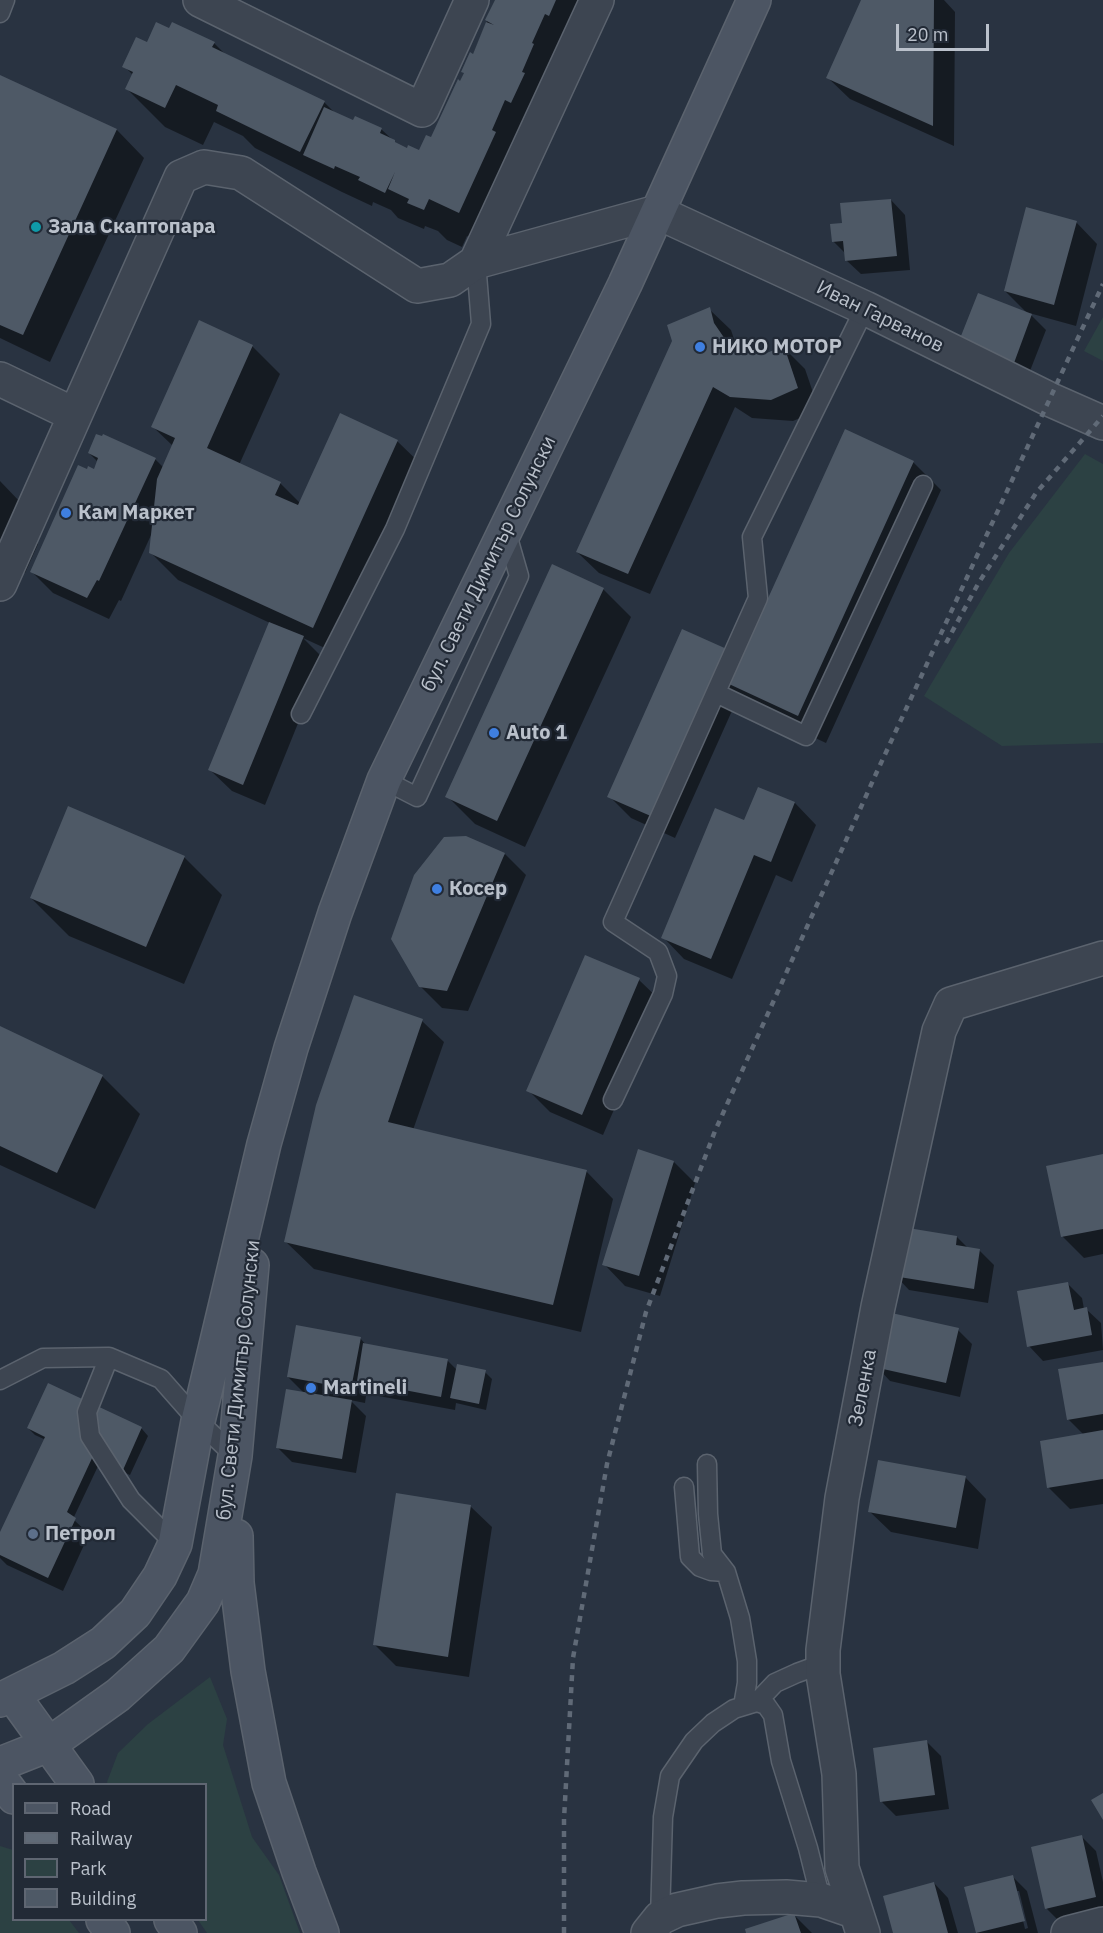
<!DOCTYPE html>
<html>
<head>
<meta charset="utf-8">
<style>
  body { margin:0 }
  #map { position:relative; width:1103px; height:1933px; overflow:hidden; background:#293341; font-family:"IBM Plex Sans",sans-serif }
  canvas { display:block }
  .legend { position:absolute; left:12px; top:1783px; width:195px; height:138px; box-sizing:border-box; background:#222a36; border:2px solid #5f6672; margin:0; padding:8px 10px; list-style:none; font-size:18px; color:#bac1cb }
  .legend li { display:flex; align-items:center; gap:12px; height:30px }
  .legend b { width:30px; border:2px solid #5f6672 }
  .scale { position:absolute; left:896px; top:24px; width:93px; height:27px; box-sizing:border-box; border:3px solid #bac1cb; border-top:0; padding-left:8px; font-size:18px; line-height:21px; white-space:nowrap; color:#bac1cb; -webkit-text-stroke:4px #222a36; paint-order:stroke }
</style>
</head>
<body>
<div id="map">
<canvas width="1103" height="1933"></canvas>
<ul class="legend">
<li><b style="height:8px;background:#4c5563"></b>Road</li>
<li><b style="height:8px;background:#606a77"></b>Railway</li>
<li><b style="height:16px;background:#2c4143"></b>Park</li>
<li><b style="height:16px;background:#4e5966"></b>Building</li>
</ul>
<div class="scale">20 m</div>
</div>
<script>
const ctx = document.querySelector('canvas').getContext('2d');
ctx.lineJoin = 'round';
function paint(path, color) { ctx.fillStyle = color; ctx.fill(path, 'evenodd'); }
const shape = rows => new Path2D(rows.map(r => 'M' + r).join(''));
function trace(path, color, width, dash) { ctx.strokeStyle = color; ctx.lineWidth = width; ctx.lineCap = dash ? 'butt' : 'round'; ctx.setLineDash(dash || []); ctx.stroke(path); }
function write(font, color, halo, rows, align = 'center') {
  ctx.font = font + ' "IBM Plex Sans",sans-serif'; ctx.lineWidth = 4.5; ctx.setLineDash([]); ctx.textBaseline = 'middle'; ctx.strokeStyle = halo; ctx.fillStyle = color; for (const [text, x, y, turn = 0] of rows) {
    ctx.save(); ctx.translate(x, y); ctx.rotate((+turn || 0) * Math.PI / 180); ctx.textAlign = isNaN(turn) ? turn : align; if (halo) ctx.strokeText(text, 0, 0); ctx.fillText(text, 0, 0); ctx.restore();
  }
}
paint(shape([
  [1103,317,1103,361,1084,351],
  [1085,454,1103,464,1103,743,1002,746,924,696,1009,553],
  [210,1677,227,1719,223,1745,252,1837,279,1875,300,1933,207,1933,198,1920,206,1920,206,1784,108,1784,107,1782,118,1753,148,1724],
  [0,1846,13,1850,14,1920,69,1920,79,1933,0,1933]
]), '#2c4143');
paint(shape([
  [498,0,606,0,497,250,467,236,462,247,447,240,438,231,425,226,424,229,398,218,391,210,373,202,372,206,342,192,255,148,243,136,214,122,203,145,165,127,127,89,133,75,124,66,147,44,170,30,214,43,226,55,324,102,337,115,353,122,381,129,396,143,408,150,420,152,432,139,461,83,487,21],
  [862,0,944,0,955,12,954,146,850,99,828,78],
  [0,77,117,130,144,158,50,362,0,338],
  [891,200,905,215,910,270,861,274,846,260,846,254,833,241,843,224],
  [1076,222,1097,244,1076,326,1029,313,1046,330,1028,376,976,355,1029,315,1005,291],
  [709,309,731,330,738,351,764,355,784,348,805,369,819,410,793,421,752,418,735,407,650,594,599,573,577,552],
  [252,346,280,374,239,465,280,483,300,503,397,441,425,468,340,655,303,638,324,659,265,805,232,791,210,770,270,623,178,580,150,552,152,533,121,601,119,600,109,619,53,593,32,572,88,471,94,471,98,462,89,453,155,459,164,468,173,446,153,427],
  [913,462,941,490,826,743,759,712,740,693,675,838,631,818,609,796,740,664],
  [0,481,22,504,32,538,38,544,25,573,17,570,4,600,0,598],
  [603,589,631,617,525,847,475,824,447,796],
  [759,789,795,803,816,825,792,882,776,875,732,979,684,959,663,937,745,822],
  [505,854,526,875,468,1011,442,1008,420,986],
  [184,857,222,895,184,984,69,936,31,898],
  [639,980,661,1001,603,1135,550,1112,528,1090],
  [355,997,422,1021,444,1042,413,1130,586,1171,613,1199,581,1332,314,1269,286,1242],
  [0,1028,102,1076,140,1114,95,1209,0,1165],
  [1103,1155,1103,1254,1084,1258,1063,1237,1048,1167],
  [674,1162,695,1183,660,1296,625,1286,604,1264],
  [957,1237,968,1248,979,1250,994,1265,988,1303,909,1290,895,1275],
  [1068,1284,1082,1298,1084,1309,1086,1309,1101,1323,1103,1350,1043,1361,1029,1346],
  [958,1330,972,1344,960,1397,890,1381,876,1366],
  [360,1338,367,1346,447,1360,457,1370,485,1372,492,1379,486,1410,456,1403,455,1410,373,1395,367,1389,365,1403,350,1400,366,1416,356,1473,292,1462,278,1448,305,1394,288,1377],
  [1103,1363,1103,1504,1070,1509,1049,1488,1084,1435,1068,1419],
  [48,1385,142,1429,148,1436,130,1475,100,1462,73,1519,89,1534,63,1591,7,1565,0,1558,0,1535,46,1440,35,1435,28,1428],
  [965,1477,986,1499,978,1549,891,1532,869,1511],
  [470,1506,492,1527,469,1677,396,1666,374,1644],
  [927,1742,941,1756,949,1809,896,1816,882,1802],
  [1081,1836,1096,1851,1103,1882,1103,1913,1061,1923,1047,1909],
  [1012,1876,1027,1891,1038,1933,977,1933,966,1888],
  [1016,1891,1019,1891,1028,1928,1025,1929],
  [934,1883,948,1898,958,1933,895,1933],
  [794,1915,812,1933,748,1933]
]), '#0007');
paint(shape([
  [495,0,556,0,549,16,545,14,532,43,534,44,522,72,525,73,511,103,505,100,492,130,496,132,459,213,429,199,424,210,407,203,409,199,388,189,395,172,385,193,358,180,360,177,335,166,334,169,303,155,324,107,353,120,355,116,382,128,380,133,395,140,395,142,407,148,408,145,419,150,426,135,431,137,458,79,460,81,464,73,461,72,470,52,473,54,486,22,494,25,485,20],
  [861,0,934,0,933,126,826,78],
  [156,22,169,28,172,22,215,42,212,47,325,101,300,152,216,111,218,105,176,85,165,108,125,89,133,72,122,67,136,37,147,42],
  [0,75,117,129,23,335,0,325],
  [891,199,897,256,845,261,843,241,832,242,830,224,842,223,840,203],
  [1026,207,1077,221,1054,305,1004,291],
  [978,293,1032,314,1014,363,959,341],
  [710,307,714,323,727,342,744,352,764,354,784,346,798,388,771,400,730,397,713,387,628,574,576,552,672,341,667,325],
  [199,320,253,345,207,448,281,482,275,495,298,505,340,413,398,440,313,628,149,553,157,479,175,438,151,427],
  [845,429,914,461,798,716,729,684],
  [96,434,102,436,103,434,156,458,99,581,97,580,87,598,30,572,78,465,87,469,88,466,94,469,98,458,88,453],
  [552,564,604,588,497,821,445,797],
  [269,622,304,636,243,785,208,770],
  [682,629,729,650,653,817,607,797],
  [758,787,795,802,771,862,754,855,711,959,661,938,715,808,744,820],
  [68,806,185,856,146,947,30,898],
  [466,836,505,853,447,991,419,987,391,939,414,875,444,837],
  [585,955,640,978,582,1115,526,1091],
  [354,995,423,1019,388,1122,587,1170,553,1305,284,1242,316,1105],
  [0,1026,103,1075,57,1173,0,1146],
  [638,1149,674,1161,639,1276,602,1265],
  [1103,1154,1103,1229,1061,1237,1046,1166],
  [902,1227,957,1236,956,1245,980,1249,974,1289,893,1276],
  [1068,1282,1074,1310,1087,1307,1092,1335,1027,1347,1017,1291],
  [887,1312,959,1328,946,1383,874,1367],
  [296,1325,361,1337,351,1389,287,1377],
  [363,1343,448,1359,441,1397,357,1381],
  [1103,1362,1103,1414,1067,1420,1058,1369],
  [457,1364,486,1370,479,1404,450,1398],
  [48,1383,142,1427,123,1470,93,1456,67,1512,76,1518,48,1578,0,1555,0,1532,45,1437,27,1428],
  [286,1389,352,1400,342,1459,276,1448],
  [1103,1430,1103,1479,1047,1488,1040,1441],
  [878,1460,966,1476,956,1528,868,1512],
  [396,1493,471,1505,448,1657,373,1645],
  [927,1740,935,1795,880,1802,873,1748],
  [1103,1793,1103,1820,1091,1800],
  [1082,1835,1096,1897,1045,1909,1031,1847],
  [1013,1875,1025,1921,976,1933,964,1887],
  [934,1882,948,1933,893,1933,883,1896],
  [794,1913,801,1933,746,1933,745,1929]
]), '#4e5966');
const service = shape([
  [0,13,5,0],
  [716,693,806,736,923,485],
  [301,714,395,529,481,324,476,262],
  [384,780,417,797,519,576,506,531],
  [613,1100,663,994,667,976,658,952,613,922,758,598,752,537,865,308],
  [109,1357,87,1412,90,1436,131,1500,175,1544],
  [0,1380,43,1358,109,1357,161,1379,198,1421,235,1456],
  [707,1464,708,1514,712,1554,726,1572,740,1618,747,1661,747,1683,743,1706],
  [684,1487,690,1557,700,1567,711,1571,726,1572],
  [757,1702,775,1683,797,1673,822,1664],
  [660,1918,663,1817,670,1776,694,1741,713,1723,734,1709,757,1702,766,1705,773,1715,781,1761,808,1848,821,1900]
]);
const minor = shape([
  [200,0,422,110,472,0],
  [476,262,657,212,865,308,1051,400,1103,423],
  [0,379,75,415],
  [0,584,181,177,204,167,241,173,417,286,450,280,476,262,597,0],
  [648,1933,660,1918,677,1910,717,1901,743,1898,786,1897,821,1900,856,1912],
  [863,1933,842,1868,839,1774,823,1674,823,1650,842,1498,878,1307,939,1031,951,1004,1103,958],
  [1068,1933,1103,1924]
]);
const secondary = shape([
  [236,1536,237,1583,248,1671,269,1783,299,1872,322,1933],
  [12,1694,77,1784],
  [0,1700,64,1668,103,1643,135,1613,160,1576,175,1544,198,1421,264,1144,291,1048,335,913,384,780,625,284,754,0],
  [0,1764,48,1745,118,1695,169,1649,203,1602,215,1574,235,1456,252,1265],
  [0,1778,14,1797],
  [103,1920,113,1933],
  [171,1920,180,1933]
]);
trace(service, '#5b636e', 21);
trace(minor, '#5b636e', 36);
trace(secondary, '#5b636e', 36);
trace(service, '#3d4551', 18);
trace(minor, '#3d4551', 33);
trace(secondary, '#4c5563', 33);
trace(shape([
  [946,643,978,584,1036,493,1103,416],
  [564,1933,564,1819,573,1658,607,1464,646,1312,715,1131,875,776,1103,284]
]), '#606a77', 4.5, [6, 6]);
for (const [x, y, r, color] of [
  [36,227,6,"#0f9aa8"],
  [700,347,6,"#3f7fe0"],
  [66,513,6,"#3f7fe0"],
  [494,733,6,"#3f7fe0"],
  [437,889,6,"#3f7fe0"],
  [311,1388,6,"#3f7fe0"],
  [33,1534,6,"#5c6f8a"]
]) { const dot = new Path2D(); dot.arc(x, y, r, 0, 2 * Math.PI); ctx.fillStyle = color; ctx.fill(dot); trace(dot, '#222a36', 2); }
write('bold 20px', '#bac1cb', '#222a36', [
  ["Зала Скаптопара",48,227],
  ["НИКО МОТОР",712,347],
  ["Кам Маркет",78,513],
  ["Auto 1",506,733],
  ["Косер",449,889],
  ["Martineli",323,1388],
  ["Петрол",45,1534]
], 'left');
write('20px', '#bac1cb', '#222a36', [
  ["Иван Гарванов",880,317,26],
  ["бул. Свети Димитър Солунски",489,564,-64],
  ["бул. Свети Димитър Солунски",239,1380,-84],
  ["Зеленка",863,1388,-79]
]);
</script>
</body>
</html>
